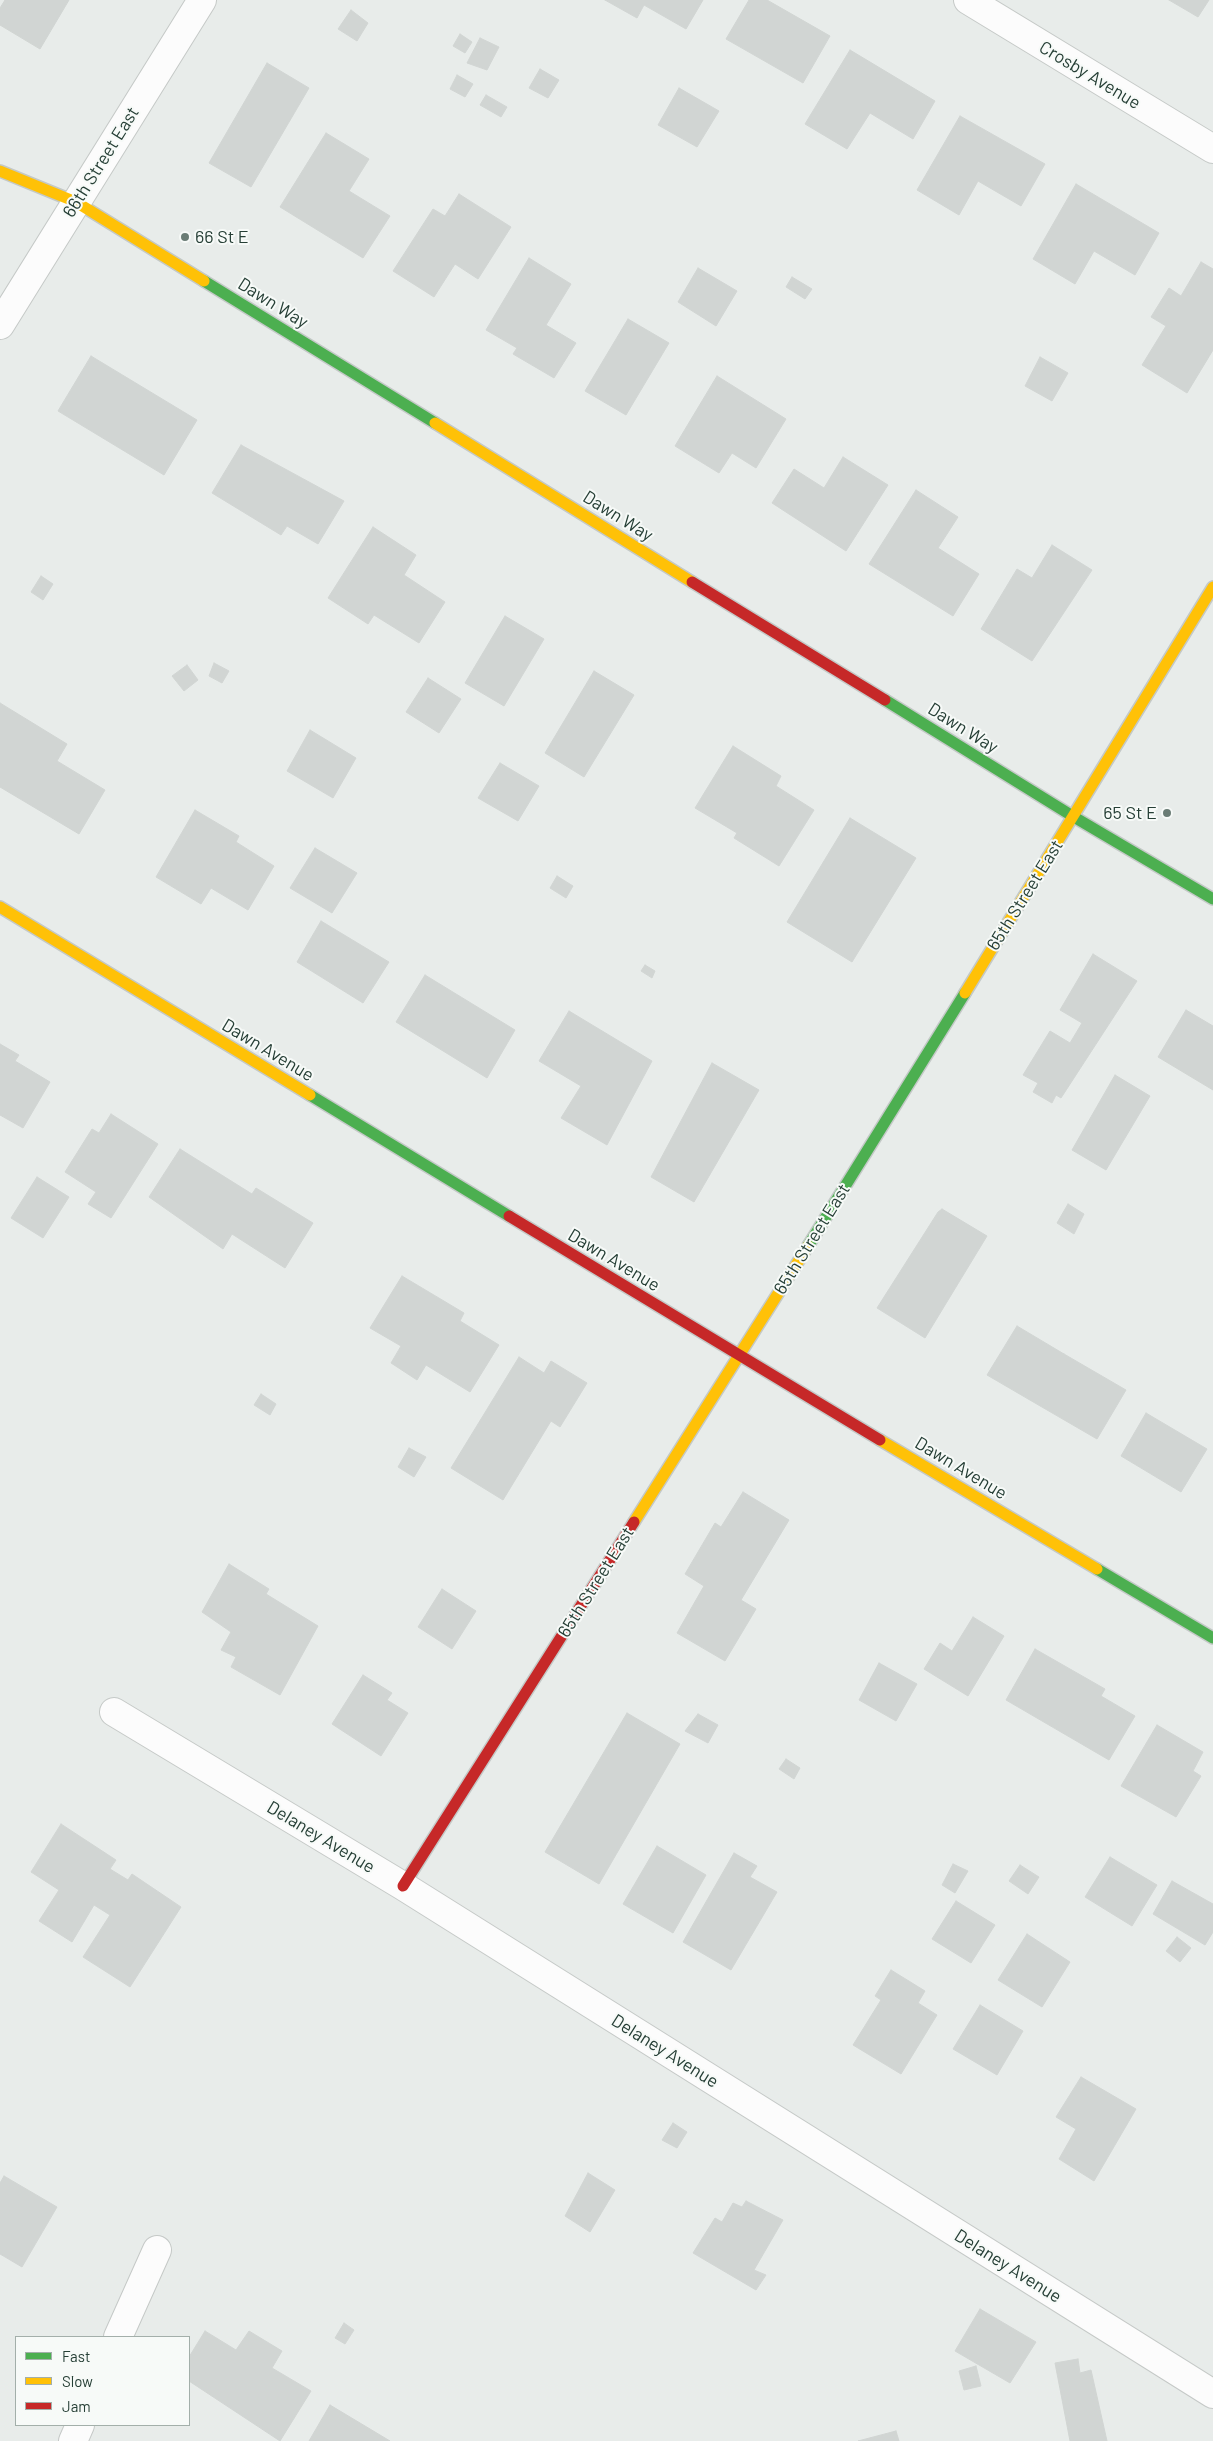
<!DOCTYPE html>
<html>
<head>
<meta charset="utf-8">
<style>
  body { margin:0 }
  #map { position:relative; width:1213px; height:2441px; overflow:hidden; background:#e8ecea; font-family:Barlow,sans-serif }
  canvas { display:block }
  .legend { position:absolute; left:15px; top:2336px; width:175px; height:90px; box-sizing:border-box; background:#f7faf8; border:1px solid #a3afaa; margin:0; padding:6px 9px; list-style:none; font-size:15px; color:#263f36 }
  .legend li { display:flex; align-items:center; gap:10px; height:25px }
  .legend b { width:25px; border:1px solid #a3afaa }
</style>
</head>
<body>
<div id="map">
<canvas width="1213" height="2441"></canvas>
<ul class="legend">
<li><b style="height:6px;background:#4caf50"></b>Fast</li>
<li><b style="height:6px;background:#ffc107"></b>Slow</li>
<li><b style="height:6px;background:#c62828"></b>Jam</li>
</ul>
</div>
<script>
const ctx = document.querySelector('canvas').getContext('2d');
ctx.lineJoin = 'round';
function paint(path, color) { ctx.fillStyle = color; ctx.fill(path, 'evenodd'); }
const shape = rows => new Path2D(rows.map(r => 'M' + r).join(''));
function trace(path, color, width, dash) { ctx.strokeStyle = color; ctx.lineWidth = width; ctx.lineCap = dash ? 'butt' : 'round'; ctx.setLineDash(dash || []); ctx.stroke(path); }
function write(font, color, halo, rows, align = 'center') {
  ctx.font = font + ' Barlow,sans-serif'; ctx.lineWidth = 4; ctx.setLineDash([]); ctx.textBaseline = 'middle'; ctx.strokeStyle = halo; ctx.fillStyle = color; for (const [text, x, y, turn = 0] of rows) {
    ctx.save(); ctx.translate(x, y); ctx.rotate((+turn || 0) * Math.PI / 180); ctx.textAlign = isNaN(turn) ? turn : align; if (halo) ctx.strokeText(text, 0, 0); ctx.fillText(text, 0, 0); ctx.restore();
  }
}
const building = shape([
  [5,0,69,0,40,49,0,25,0,8,5,0],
  [605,0,703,0,686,29,644,5,637,18,605,0],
  [749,0,767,0,830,36,803,83,726,39,749,0],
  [1169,0,1209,0,1198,17,1169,0],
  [351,10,368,23,357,41,338,29,351,10],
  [460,34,472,42,465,53,453,46,460,34],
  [480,38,499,47,487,70,467,63,480,38],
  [850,50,935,101,913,139,870,113,847,149,805,124,850,50],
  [267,63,309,88,251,187,209,163,267,63],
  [540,69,559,80,548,98,529,88,540,69],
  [457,75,473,84,465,97,450,89,457,75],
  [679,88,719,111,697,147,658,125,679,88],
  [486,95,507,107,501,117,480,105,486,95],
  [960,116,1045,164,1021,206,978,181,959,215,917,190,960,116],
  [326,133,369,159,349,191,390,216,363,258,280,207,326,133],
  [1076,184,1159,233,1135,275,1094,251,1075,284,1033,259,1076,184],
  [459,194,511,227,478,279,455,264,434,297,393,271,433,209,445,216,459,194],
  [529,258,571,284,546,325,576,343,554,378,513,354,517,348,486,330,529,258],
  [1201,262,1213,269,1213,350,1187,393,1142,365,1166,326,1151,317,1169,288,1181,296,1201,262],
  [698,268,737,291,716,326,678,302,698,268],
  [792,277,812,289,805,299,786,287,792,277],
  [628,319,669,343,626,415,585,391,628,319],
  [91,356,197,420,164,475,58,411,91,356],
  [1040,357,1068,373,1052,401,1025,386,1040,357],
  [717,376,786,419,756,468,732,453,719,473,675,446,717,376],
  [241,445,344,501,318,544,287,526,281,535,212,493,241,445],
  [843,457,888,485,846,551,772,503,794,469,824,488,843,457],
  [916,490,958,517,938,548,979,574,953,616,869,564,916,490],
  [373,527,416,555,404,575,445,602,419,643,374,615,368,624,328,598,373,527],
  [1052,545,1092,570,1032,661,981,629,1017,569,1032,578,1052,545],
  [41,576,53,584,43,600,31,592,41,576],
  [505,616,544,639,504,706,465,683,505,616],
  [214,663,229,671,222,683,209,676,214,663],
  [187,665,198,680,184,691,172,676,187,665],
  [594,671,634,695,584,777,545,753,594,671],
  [428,678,461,699,439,733,406,712,428,678],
  [0,703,67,744,57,761,105,790,79,834,0,787,0,703],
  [310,730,356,758,333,798,287,771,310,730],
  [733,746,781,776,776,786,814,810,779,866,734,838,737,833,695,808,733,746],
  [500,763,539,786,518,821,478,798,500,763],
  [195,810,239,836,236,842,274,866,248,910,211,888,201,904,156,877,195,810],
  [850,818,916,858,852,962,787,922,850,818],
  [315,848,357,873,332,913,290,888,315,848],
  [557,876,573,886,566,898,550,888,557,876],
  [321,921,389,962,363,1003,297,962,321,921],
  [1093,954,1137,981,1061,1098,1056,1095,1052,1103,1033,1092,1038,1083,1023,1075,1050,1031,1070,1043,1082,1023,1060,1010,1093,954],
  [645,965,655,971,652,978,641,971,645,965],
  [425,975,515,1030,487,1078,396,1022,425,975],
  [1186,1010,1213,1026,1213,1090,1158,1057,1186,1010],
  [569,1011,652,1061,607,1145,561,1118,581,1086,539,1061,569,1011],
  [0,1044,19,1055,15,1061,50,1082,23,1128,0,1115,0,1044],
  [712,1063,759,1090,694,1202,651,1177,712,1063],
  [1115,1075,1150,1096,1106,1170,1072,1150,1115,1075],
  [111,1114,158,1144,111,1218,88,1204,96,1192,65,1172,92,1129,99,1133,111,1114],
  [180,1149,252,1194,256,1188,313,1223,285,1268,232,1234,223,1249,149,1197,180,1149],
  [37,1177,69,1197,43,1238,11,1218,37,1177],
  [1068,1204,1084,1214,1074,1234,1057,1223,1068,1204],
  [942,1209,987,1236,925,1338,877,1308,938,1212,942,1209],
  [402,1276,464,1313,460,1321,499,1345,470,1392,426,1365,417,1380,391,1363,401,1346,370,1328,402,1276],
  [1017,1326,1064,1354,1035,1403,987,1375,1017,1326],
  [1064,1354,1126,1390,1097,1439,1035,1403,1064,1354],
  [519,1357,544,1373,551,1361,587,1383,560,1427,551,1421,503,1500,451,1468,519,1357],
  [261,1394,276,1404,270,1415,254,1405,261,1394],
  [1146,1413,1207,1449,1181,1492,1121,1456,1146,1413],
  [409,1448,426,1457,414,1477,398,1467,409,1448],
  [743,1492,789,1520,741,1600,756,1609,725,1661,677,1633,704,1586,685,1574,715,1523,721,1527,743,1492],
  [229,1564,269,1589,266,1594,318,1626,280,1695,231,1667,236,1657,221,1650,231,1632,202,1612,229,1564],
  [442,1589,476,1611,452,1649,418,1627,442,1589],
  [973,1617,1004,1636,968,1696,924,1669,940,1643,952,1651,973,1617],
  [1035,1649,1105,1689,1101,1696,1135,1716,1109,1760,1006,1700,1035,1649],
  [879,1663,917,1684,896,1721,859,1700,879,1663],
  [363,1675,392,1693,387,1700,408,1713,381,1756,332,1724,363,1675],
  [627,1713,680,1744,599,1884,545,1852,627,1713],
  [698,1714,718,1725,708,1743,685,1731,698,1714],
  [1157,1725,1203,1752,1193,1771,1201,1776,1176,1817,1121,1786,1157,1725],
  [786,1759,800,1768,794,1779,779,1769,786,1759],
  [61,1824,116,1860,110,1869,128,1880,132,1874,181,1907,130,1987,83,1957,110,1915,94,1905,72,1942,39,1921,59,1890,31,1872,61,1824],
  [657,1846,706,1875,673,1933,623,1904,657,1846],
  [734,1853,757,1866,750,1877,777,1892,731,1970,683,1942,734,1853],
  [1110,1857,1157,1885,1132,1926,1085,1897,1110,1857],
  [953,1864,968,1871,955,1893,942,1885,953,1864],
  [1020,1865,1039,1877,1028,1894,1009,1881,1020,1865],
  [1172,1881,1213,1904,1213,1932,1205,1945,1153,1914,1172,1881],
  [956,1901,995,1925,971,1963,932,1939,956,1901],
  [1027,1934,1070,1962,1042,2007,998,1980,1027,1934],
  [1177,1937,1191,1948,1180,1962,1166,1951,1177,1937],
  [891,1970,925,1991,918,2003,937,2015,901,2074,853,2045,881,2000,875,1996,891,1970],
  [980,2005,1023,2031,997,2075,953,2049,980,2005],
  [1081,2077,1136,2109,1094,2181,1059,2159,1076,2129,1056,2117,1081,2077],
  [673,2123,687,2132,677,2148,662,2140,673,2123],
  [588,2173,615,2190,590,2232,565,2216,588,2173],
  [4,2176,57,2207,22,2267,0,2254,0,2183,4,2176],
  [746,2201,783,2220,754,2270,766,2275,756,2290,693,2253,715,2218,722,2222,733,2203,742,2207,746,2201],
  [980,2309,1036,2342,1010,2383,955,2351,980,2309],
  [344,2323,354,2330,345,2344,335,2338,344,2323],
  [205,2331,236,2350,249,2331,282,2351,272,2368,311,2391,280,2441,189,2381,189,2357,205,2331],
  [1078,2359,1080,2373,1091,2370,1107,2441,1070,2441,1055,2363,1078,2359],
  [976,2366,981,2386,964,2390,959,2371,976,2366],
  [330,2405,390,2441,309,2441,330,2405],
  [896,2431,899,2441,858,2441,896,2431]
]);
paint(building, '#d1d5d3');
trace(building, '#d1d5d3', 1);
const street = shape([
  [968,0,1213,149],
  [0,325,202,0],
  [114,1712,403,1886,1213,2394],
  [118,2337,157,2250],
  [73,2441,80,2425]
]);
const fast = shape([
  [204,281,435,423],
  [885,700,1074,817,1213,899],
  [310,1095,509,1216],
  [808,1246,965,993],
  [1097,1569,1213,1638]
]);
const slow = shape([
  [0,171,76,202,204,281],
  [435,423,692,582],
  [0,907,310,1095],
  [965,993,1213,587],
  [880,1440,1097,1569],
  [634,1522,808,1246]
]);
const jam = shape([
  [692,582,885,700],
  [509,1216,880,1440],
  [403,1886,634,1522]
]);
trace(street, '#c5c9c7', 30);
trace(fast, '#c4c9c7', 14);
trace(slow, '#c4c9c7', 14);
trace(jam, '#c4c9c7', 14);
trace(street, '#fcfcfc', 28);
trace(fast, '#4caf50', 11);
trace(slow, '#ffc107', 11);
trace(jam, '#c62828', 11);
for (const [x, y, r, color] of [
  [185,237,5,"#6a7c75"],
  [1167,813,5,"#6a7c75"]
]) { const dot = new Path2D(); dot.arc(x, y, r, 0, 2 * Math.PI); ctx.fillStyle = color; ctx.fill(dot); trace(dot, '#f7faf8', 2); }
write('18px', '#263f36', '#f7faf8', [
  ["Crosby Avenue",1090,75,31],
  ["66th Street East",101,162,-58],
  ["Dawn Way",273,303,32],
  ["Dawn Way",618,516,32],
  ["Dawn Way",963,728,32],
  ["65th Street East",1025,895,-58],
  ["Dawn Avenue",268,1050,31],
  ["65th Street East",812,1239,-58],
  ["Dawn Avenue",614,1260,31],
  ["Dawn Avenue",961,1468,31],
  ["65th Street East",596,1582,-58],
  ["Delaney Avenue",321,1837,31],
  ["Delaney Avenue",665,2051,32],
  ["Delaney Avenue",1008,2266,32]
]);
write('18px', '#263f36', '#f7faf8', [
  ["66 St E",195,237],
  ["65 St E",1157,813,"right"]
], 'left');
</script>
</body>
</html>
